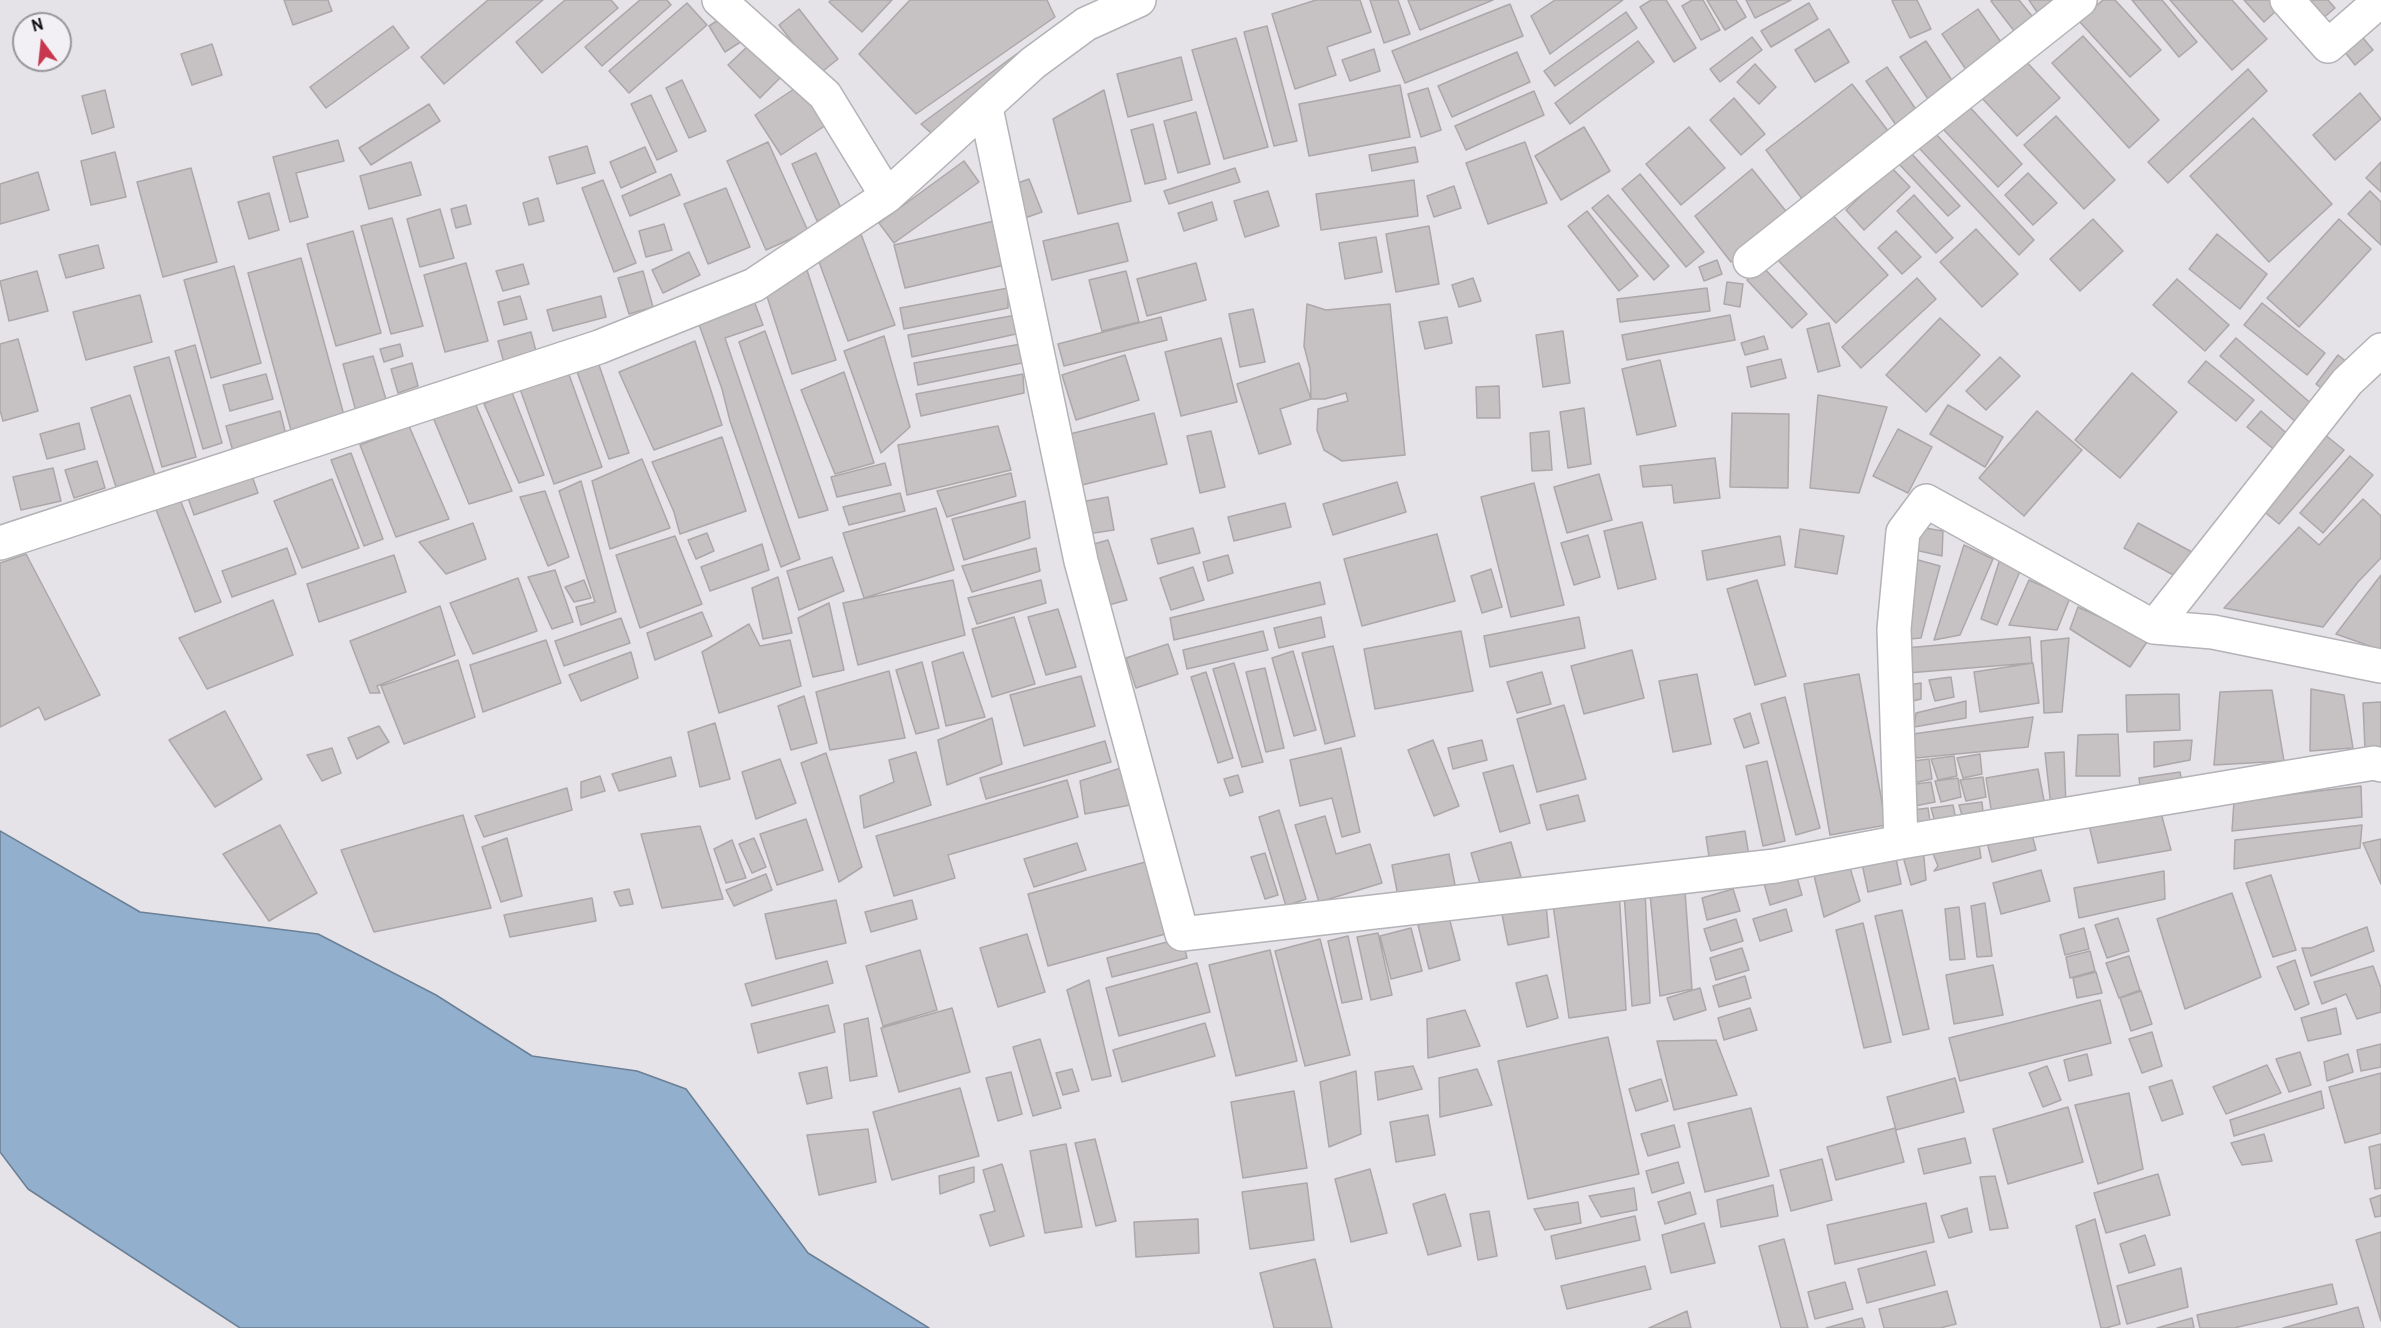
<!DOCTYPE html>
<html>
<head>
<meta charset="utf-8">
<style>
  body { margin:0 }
  #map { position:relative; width:2381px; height:1328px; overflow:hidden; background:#e5e3e8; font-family:Overpass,sans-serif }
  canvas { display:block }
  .north { position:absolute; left:12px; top:12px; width:60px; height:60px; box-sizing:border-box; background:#f2f0f5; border:2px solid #979699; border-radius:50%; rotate:345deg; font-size:16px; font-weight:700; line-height:24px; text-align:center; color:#0f0e10 }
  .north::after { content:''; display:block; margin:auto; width:21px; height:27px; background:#c7374d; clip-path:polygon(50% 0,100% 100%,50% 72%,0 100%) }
</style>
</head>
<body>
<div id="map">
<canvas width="2381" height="1328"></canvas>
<div class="north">N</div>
</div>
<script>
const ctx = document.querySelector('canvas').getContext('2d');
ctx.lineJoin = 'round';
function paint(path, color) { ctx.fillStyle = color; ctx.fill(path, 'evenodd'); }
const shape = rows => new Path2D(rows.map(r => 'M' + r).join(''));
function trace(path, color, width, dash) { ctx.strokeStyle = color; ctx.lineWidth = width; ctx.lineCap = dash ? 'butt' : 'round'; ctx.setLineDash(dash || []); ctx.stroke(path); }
const water = shape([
  [0,831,140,912,318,934,436,995,532,1056,637,1071,686,1089,808,1253,929,1328,240,1328,28,1189,0,1152,0,831]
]);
paint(water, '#92b0ce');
trace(water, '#6b7f95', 1.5);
const building = shape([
  [284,0,328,0,332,11,293,25,284,0],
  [488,0,543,0,444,84,421,57,488,0],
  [565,0,611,0,618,8,542,73,516,42,565,0],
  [640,0,667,0,671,5,602,66,585,47,640,0],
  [831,0,892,0,862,32,829,2,831,0],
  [910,0,1047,0,1055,17,916,114,859,54,910,0],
  [1316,0,1360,0,1371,32,1327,47,1336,75,1295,89,1272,14,1316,0],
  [1370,0,1398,0,1410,34,1384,43,1370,0],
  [1408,0,1493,0,1420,30,1408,0],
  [1555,0,1623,0,1550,54,1531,16,1555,0],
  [1651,0,1666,0,1696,48,1674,62,1640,7,1651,0],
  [1692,0,1703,0,1720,30,1701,40,1682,6,1692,0],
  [1707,0,1736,0,1746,17,1725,30,1707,0],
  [1746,0,1791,0,1755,18,1746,0],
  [1894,0,1917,0,1931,29,1910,38,1892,1,1894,0],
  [1993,0,2019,0,2036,21,2018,36,1991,1,1993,0],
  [2029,0,2057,0,2037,12,2029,0],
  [2103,0,2115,0,2161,50,2130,77,2079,21,2103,0],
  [2132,0,2162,0,2197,42,2179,57,2132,0],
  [2170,0,2232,0,2267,39,2232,70,2170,0],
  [2244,0,2271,0,2278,9,2264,22,2244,0],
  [2294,0,2328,0,2335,8,2315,25,2294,0],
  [687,3,707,25,629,93,609,71,687,3],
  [1809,3,1818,19,1771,47,1761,31,1809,3],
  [1510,4,1523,36,1405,83,1392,51,1510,4],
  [799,9,838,59,818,75,779,25,799,9],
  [1978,9,2003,45,1967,71,1942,34,1978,9],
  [1626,12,1637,28,1555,86,1544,71,1626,12],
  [726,15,742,41,725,52,709,26,726,15],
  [393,26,409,48,326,108,310,87,393,26],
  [1267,26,1297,141,1274,146,1244,32,1267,26],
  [1829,29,1849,62,1815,82,1795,50,1829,29],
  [1048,31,1051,43,931,133,921,124,1048,31],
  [2358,32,2373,50,2355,65,2341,47,2358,32],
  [2083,36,2159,120,2129,148,2052,63,2083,36],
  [1752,37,1762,50,1720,82,1710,69,1752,37],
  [1236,38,1268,147,1224,159,1192,50,1236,38],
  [1638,41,1654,62,1570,124,1555,103,1638,41],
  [1926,41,1953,82,1928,99,1900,57,1926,41],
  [212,44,222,75,192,85,181,54,212,44],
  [749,45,781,77,760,98,728,65,749,45],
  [1374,49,1380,71,1350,81,1342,60,1374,49],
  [1517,52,1530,82,1452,117,1438,86,1517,52],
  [1181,57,1192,100,1128,117,1117,74,1181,57],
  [2022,57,2060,98,2017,136,1980,96,2022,57],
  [1755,64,1776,87,1759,104,1737,82,1755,64],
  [1887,67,1917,111,1896,125,1866,81,1887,67],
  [2248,69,2267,91,2168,183,2148,162,2248,69],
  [682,80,706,131,689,138,666,88,682,80],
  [806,81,832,121,781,155,755,115,806,81],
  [1852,84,1892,136,1805,203,1766,150,1852,84],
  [1400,85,1410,137,1309,156,1299,104,1400,85],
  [1428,88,1441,130,1421,137,1408,94,1428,88],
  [105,90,114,127,92,134,82,96,105,90],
  [1104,90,1131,201,1078,214,1053,119,1104,90],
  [1534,91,1544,115,1466,150,1455,126,1534,91],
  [2360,93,2381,119,2335,160,2313,135,2360,93],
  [651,95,677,151,657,160,631,104,651,95],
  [1734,98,1765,134,1741,155,1710,120,1734,98],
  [429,104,440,121,371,165,359,148,429,104],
  [1967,104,2022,164,1998,187,1942,128,1967,104],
  [1196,112,1210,164,1178,173,1164,121,1196,112],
  [2056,116,2115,180,2084,209,2024,145,2056,116],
  [2253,118,2332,204,2269,262,2190,176,2253,118],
  [1153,124,1166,179,1145,184,1131,130,1153,124],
  [1584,127,1610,171,1561,200,1535,156,1584,127],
  [1689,127,1725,168,1681,205,1646,164,1689,127],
  [1935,133,2034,240,2019,255,1919,148,1935,133],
  [338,140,344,161,296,173,308,217,290,222,273,157,338,140],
  [768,142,808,231,766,250,727,161,768,142],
  [1525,142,1547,203,1488,224,1466,163,1525,142],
  [587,146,595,173,557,184,549,157,587,146],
  [645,147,656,172,621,188,610,162,645,147],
  [1415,147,1418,162,1372,171,1369,155,1415,147],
  [115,152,126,197,91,205,81,161,115,152],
  [1910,152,1960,206,1948,216,1898,163,1910,152],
  [816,153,842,210,817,221,792,164,816,153],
  [964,161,979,182,894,243,879,223,964,161],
  [411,162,421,195,369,209,360,176,411,162],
  [2381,162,2381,192,2366,178,2381,162],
  [1891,167,1910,187,1864,230,1846,210,1891,167],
  [191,168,217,262,163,277,137,182,191,168],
  [1235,168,1240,182,1169,204,1164,191,1235,168],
  [1752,169,1789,215,1731,262,1695,216,1752,169],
  [38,172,49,210,0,224,0,184,38,172],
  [2028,173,2057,203,2033,225,2005,195,2028,173],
  [671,174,680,195,630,216,622,196,671,174],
  [1640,174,1704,252,1686,267,1622,189,1640,174],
  [1029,179,1042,212,1025,218,1012,185,1029,179],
  [603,180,636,263,614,272,582,188,603,180],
  [1414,180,1418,216,1321,230,1316,194,1414,180],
  [1454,186,1461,208,1434,217,1427,196,1454,186],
  [726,188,750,247,708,264,684,204,726,188],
  [1268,191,1279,226,1245,237,1234,201,1268,191],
  [2370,191,2381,202,2381,245,2348,214,2370,191],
  [269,193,279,230,249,239,238,202,269,193],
  [1608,195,1669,266,1654,280,1592,208,1608,195],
  [1914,195,1953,238,1936,253,1897,211,1914,195],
  [538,198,544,221,529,225,523,203,538,198],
  [1212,202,1217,220,1184,231,1178,213,1212,202],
  [466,205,471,224,456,228,451,209,466,205],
  [440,209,454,258,420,267,407,219,440,209],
  [1587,211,1638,276,1619,291,1568,226,1587,211],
  [1829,211,1888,275,1836,323,1777,259,1829,211],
  [392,218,423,326,391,334,361,226,392,218],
  [2093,219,2123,251,2080,291,2050,259,2093,219],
  [2339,219,2371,249,2299,327,2267,298,2339,219],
  [998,220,1009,264,905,288,894,245,998,220],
  [1118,223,1128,261,1052,280,1043,241,1118,223],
  [664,224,672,250,646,257,639,231,664,224],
  [1429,226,1439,284,1396,292,1386,234,1429,226],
  [1976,229,2018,274,1982,307,1940,262,1976,229],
  [353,231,381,333,336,346,307,244,353,231],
  [1896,231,1921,257,1902,274,1878,248,1896,231],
  [861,234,895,325,848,341,815,251,861,234],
  [2217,234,2267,274,2240,309,2189,269,2217,234],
  [1376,237,1382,272,1345,279,1339,243,1376,237],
  [98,245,104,268,66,278,59,255,98,245],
  [689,252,700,275,663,293,652,270,689,252],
  [301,258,345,419,292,434,248,273,301,258],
  [1717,260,1722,274,1704,281,1699,267,1717,260],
  [466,263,488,341,445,352,424,275,466,263],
  [1196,263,1206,300,1147,316,1137,279,1196,263],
  [523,264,529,284,503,291,496,271,523,264],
  [234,266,261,363,211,378,184,280,234,266],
  [1762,266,1807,314,1792,328,1747,280,1762,266],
  [807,270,836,360,792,374,763,284,807,270],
  [37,271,48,311,9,321,0,281,37,271],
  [643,271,653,307,629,314,618,278,643,271],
  [1126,271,1139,322,1102,331,1089,280,1126,271],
  [1473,278,1481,301,1459,307,1452,285,1473,278],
  [1917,278,1936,299,1861,368,1842,347,1917,278],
  [2177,279,2229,325,2205,351,2153,305,2177,279],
  [1727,282,1743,284,1740,307,1724,304,1727,282],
  [1008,288,1008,308,904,329,900,308,1008,288],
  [1707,288,1710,311,1620,322,1617,299,1707,288],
  [751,293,763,325,725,338,800,559,781,567,730,421,722,389,696,316,751,293],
  [140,295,152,342,86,360,73,312,140,295],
  [520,296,527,319,504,325,498,302,520,296],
  [601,296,606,317,553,331,547,310,601,296],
  [2262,303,2325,353,2307,375,2244,325,2262,303],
  [1307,304,1326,310,1390,304,1405,455,1342,461,1324,450,1317,430,1318,409,1348,401,1346,393,1325,399,1311,399,1310,369,1304,346,1307,304],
  [1253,309,1265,362,1240,367,1229,314,1253,309],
  [1016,315,1016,334,912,357,908,335,1016,315],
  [1730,315,1735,340,1627,360,1622,335,1730,315],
  [1161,317,1167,340,1064,366,1058,344,1161,317],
  [1447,317,1452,343,1425,349,1419,322,1447,317],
  [1940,318,1980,355,1926,412,1886,375,1940,318],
  [1829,323,1840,366,1818,372,1807,329,1829,323],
  [765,331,828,510,799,518,739,342,765,331],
  [1563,331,1570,383,1543,387,1536,335,1563,331],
  [531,332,538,359,505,367,498,341,531,332],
  [884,336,910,427,881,453,844,351,884,336],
  [1764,336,1768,349,1745,355,1741,343,1764,336],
  [1221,338,1237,402,1181,416,1165,352,1221,338],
  [2236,338,2314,406,2298,424,2220,356,2236,338],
  [18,339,38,411,3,421,0,410,0,344,18,339],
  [695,341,722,425,654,450,619,372,695,341],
  [400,344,403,356,384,362,380,349,400,344],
  [1021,344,1022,363,918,385,914,363,1021,344],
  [195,345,222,443,203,449,175,351,195,345],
  [1125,355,1139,400,1076,420,1062,375,1125,355],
  [2338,355,2352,366,2330,395,2316,384,2338,355],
  [373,356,388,406,357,415,343,364,373,356],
  [169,357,196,457,162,467,134,367,169,357],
  [2000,357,2020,376,1986,410,1966,391,2000,357],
  [597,359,629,453,609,459,576,369,597,359],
  [1781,359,1786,378,1751,387,1747,367,1781,359],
  [1660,360,1676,426,1637,435,1622,369,1660,360],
  [2206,361,2254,400,2236,421,2188,382,2206,361],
  [412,363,418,386,398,393,391,369,412,363],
  [1299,363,1311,399,1280,409,1291,444,1259,454,1237,384,1299,363],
  [567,369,602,467,554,484,519,386,567,369],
  [844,372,874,463,835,474,801,390,844,372],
  [2132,373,2177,412,2120,478,2075,440,2132,373],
  [266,374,273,399,230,411,223,385,266,374],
  [1023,374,1024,393,921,416,916,394,1023,374],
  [1499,386,1500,418,1477,418,1476,387,1499,386],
  [511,390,544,475,519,483,484,404,511,390],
  [130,395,155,475,116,487,91,408,130,395],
  [1818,395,1887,407,1859,493,1810,488,1818,395],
  [475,403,512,491,469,504,432,415,475,403],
  [1948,405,2003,437,1985,467,1930,434,1948,405],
  [1584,408,1591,464,1568,468,1560,412,1584,408],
  [280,411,288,443,235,459,226,426,280,411],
  [2037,411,2082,450,2024,516,1979,478,2037,411],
  [2261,411,2291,437,2277,452,2247,427,2261,411],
  [1154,413,1167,464,1082,485,1070,434,1154,413],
  [1732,413,1789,414,1788,488,1730,487,1732,413],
  [79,423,85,449,47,459,40,434,79,423],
  [409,426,449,519,396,537,360,445,409,426],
  [998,426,1011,470,907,495,898,445,998,426],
  [1898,429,1932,447,1908,493,1873,476,1898,429],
  [2319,430,2344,450,2279,524,2254,503,2319,430],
  [1211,431,1225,487,1200,493,1187,436,1211,431],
  [1549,431,1552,470,1532,471,1530,433,1549,431],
  [722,437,746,511,680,534,674,512,652,462,722,437],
  [351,453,383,539,364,546,331,460,351,453],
  [2350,456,2373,475,2323,533,2300,513,2350,456],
  [1715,458,1720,498,1674,503,1672,485,1643,487,1640,466,1715,458],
  [642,459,670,528,610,549,592,481,642,459],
  [97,461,105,488,74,498,65,470,97,461],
  [885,463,891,485,837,497,831,477,885,463],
  [53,468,61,501,21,510,13,477,53,468],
  [1011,473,1016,496,947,517,937,491,1011,473],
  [1599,474,1612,520,1567,533,1554,487,1599,474],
  [252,476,258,493,194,515,188,498,252,476],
  [332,479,359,548,302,568,274,501,332,479],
  [581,481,616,612,581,625,576,607,595,602,559,491,581,481],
  [1397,482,1406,512,1333,535,1323,504,1397,482],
  [1534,483,1564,605,1511,617,1481,497,1534,483],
  [545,491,569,557,548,566,520,497,545,491],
  [900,493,905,511,849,525,843,507,900,493],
  [179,497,221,602,195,612,155,507,179,497],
  [1108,497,1114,530,1087,534,1081,502,1108,497],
  [2363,499,2381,516,2381,558,2358,582,2323,627,2224,608,2299,527,2319,545,2363,499],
  [1025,501,1030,538,964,560,952,519,1025,501],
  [1285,503,1291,527,1234,541,1228,517,1285,503],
  [936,508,954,570,864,598,843,533,936,508],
  [1642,522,1656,579,1618,589,1604,531,1642,522],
  [473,523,486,559,446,574,419,542,473,523],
  [2138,523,2192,552,2177,577,2124,548,2138,523],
  [1919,527,1943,531,1942,556,1915,550,1919,527],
  [1193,528,1200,553,1158,564,1151,539,1193,528],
  [1800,529,1844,536,1837,574,1795,567,1800,529],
  [707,533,714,551,696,559,688,540,707,533],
  [1437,534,1455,601,1362,626,1344,559,1437,534],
  [1588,535,1600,577,1574,585,1561,543,1588,535],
  [675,536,702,604,640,628,616,555,675,536],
  [1780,536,1785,565,1707,580,1702,551,1780,536],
  [1108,540,1127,600,1105,606,1087,546,1108,540],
  [762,544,769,570,710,591,701,567,762,544],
  [1964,545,1993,559,1960,635,1934,640,1964,545],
  [287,548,296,574,232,597,222,571,287,548],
  [1036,548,1040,571,972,592,962,566,1036,548],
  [26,554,100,695,45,720,39,707,0,727,0,563,26,554],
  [394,555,406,592,319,622,307,584,394,555],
  [1228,555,1233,573,1208,581,1203,562,1228,555],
  [832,557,844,591,799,610,787,571,832,557],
  [1911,558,1940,566,1921,638,1909,639,1911,558],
  [2000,559,2021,569,1997,625,1981,619,2000,559],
  [1193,567,1204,600,1171,610,1160,578,1193,567],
  [1491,569,1502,607,1482,613,1471,576,1491,569],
  [555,570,573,622,552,629,528,577,555,570],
  [2381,575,2381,650,2336,634,2381,575],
  [778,577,792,633,763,639,752,588,778,577],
  [518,578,537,631,473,654,450,603,518,578],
  [584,580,591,598,574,602,565,587,584,580],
  [953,580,965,635,858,665,843,603,953,580],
  [1041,580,1046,603,977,624,968,598,1041,580],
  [1757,580,1786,676,1755,685,1727,589,1757,580],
  [2029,580,2070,598,2057,630,2009,625,2029,580],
  [1320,582,1325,604,1174,640,1170,618,1320,582],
  [273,600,293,655,207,689,179,638,273,600],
  [829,603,844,670,813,677,798,618,829,603],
  [440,606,455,655,377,686,380,693,370,693,350,641,440,606],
  [2078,607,2149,639,2130,667,2070,629,2078,607],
  [1058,609,1076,667,1046,675,1028,617,1058,609],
  [702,612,712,636,655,660,647,633,702,612],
  [1014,617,1035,684,992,697,972,629,1014,617],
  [1321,617,1325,637,1279,648,1274,628,1321,617],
  [1579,617,1585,648,1490,667,1484,636,1579,617],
  [621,618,630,643,564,666,555,641,621,618],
  [749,624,760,646,790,640,801,686,719,713,702,652,749,624],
  [1263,631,1268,650,1187,669,1183,650,1263,631],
  [1461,631,1473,691,1375,709,1364,649,1461,631],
  [2030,637,2032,663,1907,673,1905,648,2030,637],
  [2069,638,2062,712,2044,713,2041,641,2069,638],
  [546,640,561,683,483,712,470,665,546,640],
  [1168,644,1178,674,1136,688,1126,658,1168,644],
  [1333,646,1355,736,1325,744,1302,653,1333,646],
  [1632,650,1644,698,1584,714,1571,666,1632,650],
  [1293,651,1316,730,1294,736,1272,658,1293,651],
  [631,652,638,678,581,701,569,675,631,652],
  [963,652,985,717,946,726,932,662,963,652],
  [458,660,475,717,404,744,381,686,458,660],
  [922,662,939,728,916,734,896,670,922,662],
  [1234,663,1263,762,1242,767,1213,669,1234,663],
  [2033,663,2039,703,1980,712,1974,672,2033,663],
  [1265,668,1284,748,1266,752,1246,672,1265,668],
  [889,671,905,738,830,750,816,692,889,671],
  [1206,672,1233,758,1218,763,1191,677,1206,672],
  [1542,672,1551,704,1517,713,1507,682,1542,672],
  [1697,674,1711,744,1673,752,1659,681,1697,674],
  [1859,674,1886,825,1830,835,1804,684,1859,674],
  [1081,676,1095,726,1024,746,1010,695,1081,676],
  [1951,677,1954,697,1935,701,1929,680,1951,677],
  [1921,683,1921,699,1913,701,1909,685,1921,683],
  [2311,689,2344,695,2353,748,2310,751,2311,689],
  [2272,690,2284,761,2214,765,2220,692,2272,690],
  [2179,694,2180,730,2127,732,2126,695,2179,694],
  [804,696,817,743,791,750,778,706,804,696],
  [1785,697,1820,828,1796,835,1761,704,1785,697],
  [1966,701,1966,718,1914,727,1916,713,1966,701],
  [2381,702,2381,753,2365,750,2363,703,2381,702],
  [1564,705,1586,779,1537,792,1517,719,1564,705],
  [225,711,262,779,215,807,169,740,225,711],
  [1750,713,1759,743,1744,748,1734,719,1750,713],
  [2033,717,2028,747,1916,758,1913,734,2033,717],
  [992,718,1002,764,947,785,938,740,992,718],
  [715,723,730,779,700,787,688,732,715,723],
  [379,726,389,742,357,759,348,738,379,726],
  [2118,734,2120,776,2076,776,2078,735,2118,734],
  [1433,740,1459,806,1434,816,1408,750,1433,740],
  [1482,740,1487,760,1453,769,1448,748,1482,740],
  [2192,740,2190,760,2154,767,2154,742,2192,740],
  [1105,741,1111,762,986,799,980,778,1105,741],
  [332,748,341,773,322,781,307,755,332,748],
  [1341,748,1360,832,1342,837,1332,798,1300,806,1290,760,1341,748],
  [916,752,931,805,864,828,860,796,894,782,889,760,916,752],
  [2064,752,2066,808,2051,807,2045,753,2064,752],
  [826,753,862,867,839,882,801,763,826,753],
  [1980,754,1982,774,1963,778,1957,758,1980,754],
  [1954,756,1957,776,1938,780,1931,759,1954,756],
  [671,757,676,776,619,791,612,774,671,757],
  [780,759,796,803,756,819,742,772,780,759],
  [1929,759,1932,779,1913,783,1906,762,1929,759],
  [1767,761,1785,841,1763,846,1746,766,1767,761],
  [1513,765,1530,823,1500,832,1483,773,1513,765],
  [1124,767,1130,805,1085,814,1080,781,1124,767],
  [2038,769,2045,806,1992,815,1986,778,2038,769],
  [2180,772,2183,789,2141,795,2139,778,2180,772],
  [1238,775,1243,792,1230,796,1224,779,1238,775],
  [600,776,605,791,581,798,581,782,600,776],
  [1983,777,1986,797,1966,801,1960,780,1983,777],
  [1958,778,1961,797,1941,802,1935,781,1958,778],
  [1067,780,1078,817,948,855,955,878,894,896,876,836,1067,780],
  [1931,782,1935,802,1915,806,1908,785,1931,782],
  [2361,786,2362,817,2232,831,2234,801,2361,786],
  [567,788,572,810,484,837,475,816,567,788],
  [1578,795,1585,821,1547,830,1540,805,1578,795],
  [1982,802,1984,822,1965,826,1959,805,1982,802],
  [1953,805,1957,825,1937,829,1931,808,1953,805],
  [1928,808,1931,828,1911,832,1906,811,1928,808],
  [1279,810,1306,899,1286,906,1259,817,1279,810],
  [2161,813,2171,850,2098,863,2089,825,2161,813],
  [463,815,491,908,374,932,341,850,463,815],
  [1325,816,1336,854,1370,844,1382,883,1319,902,1295,825,1325,816],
  [806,819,823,870,777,885,760,834,806,819],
  [2029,823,2036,850,1992,862,1985,834,2029,823],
  [280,825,317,893,269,921,223,854,280,825],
  [2362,825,2360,848,2234,869,2235,840,2362,825],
  [700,826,723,899,662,908,641,834,700,826],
  [1745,831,1749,856,1710,863,1706,837,1745,831],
  [507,838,522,896,501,902,482,847,507,838],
  [754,838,766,867,752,873,739,844,754,838],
  [1978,838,1981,858,1934,871,1938,866,1929,844,1978,838],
  [2381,839,2381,884,2363,843,2381,839],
  [732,840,746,878,726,883,714,849,732,840],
  [1511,842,1521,877,1481,887,1471,853,1511,842],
  [1077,843,1086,870,1034,887,1024,859,1077,843],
  [1923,847,1926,880,1911,885,1902,853,1923,847],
  [1265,853,1278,895,1265,899,1251,857,1265,853],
  [1895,853,1901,884,1868,892,1861,859,1895,853],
  [1449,854,1455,885,1398,896,1392,865,1449,854],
  [1847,858,1860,901,1824,917,1812,867,1847,858],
  [1149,861,1169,933,1048,966,1028,894,1149,861],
  [2041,870,2050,901,2001,914,1993,883,2041,870],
  [2164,871,2165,899,2079,918,2074,888,2164,871],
  [766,874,772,890,734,906,726,890,766,874],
  [1796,874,1802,895,1770,905,1764,883,1796,874],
  [2271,875,2296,950,2273,957,2246,883,2271,875],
  [1684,877,1692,989,1660,996,1649,884,1684,877],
  [629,889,633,904,620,906,614,892,629,889],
  [1733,889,1740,911,1707,920,1702,898,1733,889],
  [1619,890,1626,1010,1569,1018,1552,898,1619,890],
  [1645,890,1650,1003,1632,1006,1624,894,1645,890],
  [2232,893,2261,977,2185,1009,2157,919,2232,893],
  [592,898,596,921,510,937,504,915,592,898],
  [836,900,846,943,776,959,765,914,836,900],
  [912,900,917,919,871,932,865,912,912,900],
  [1985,903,1992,956,1977,957,1971,906,1985,903],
  [1546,904,1549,937,1508,945,1501,909,1546,904],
  [1959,907,1965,959,1950,960,1945,909,1959,907],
  [1786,909,1792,931,1760,941,1753,919,1786,909],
  [1902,910,1929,1029,1903,1035,1875,916,1902,910],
  [1449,917,1460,960,1429,969,1418,925,1449,917],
  [2118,918,2129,951,2107,958,2095,925,2118,918],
  [1736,919,1743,941,1711,951,1704,929,1736,919],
  [1863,923,1891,1042,1864,1048,1836,930,1863,923],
  [2367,927,2374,951,2311,976,2302,948,2311,948,2367,927],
  [1411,928,1422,971,1391,979,1380,936,1411,928],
  [2084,928,2089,949,2065,955,2060,935,2084,928],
  [1378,933,1392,995,1371,1000,1357,937,1378,933],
  [1027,934,1045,992,998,1007,980,948,1027,934],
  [1348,936,1362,999,1342,1003,1328,941,1348,936],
  [1182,938,1187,958,1112,977,1107,958,1182,938],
  [1320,939,1350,1055,1305,1066,1275,951,1320,939],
  [1742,948,1749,970,1716,980,1710,958,1742,948],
  [920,950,937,1010,883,1026,866,966,920,950],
  [1270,950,1297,1061,1236,1076,1209,965,1270,950],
  [2090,951,2095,971,2070,978,2066,957,2090,951],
  [2129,956,2140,990,2119,998,2106,963,2129,956],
  [2295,960,2309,1004,2295,1010,2277,967,2295,960],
  [827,961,833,983,752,1006,745,984,827,961],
  [1197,963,1210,1012,1119,1036,1106,988,1197,963],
  [1993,965,2003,1015,1954,1024,1946,975,1993,965],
  [2373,966,2381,988,2381,1012,2357,1019,2346,994,2322,1004,2314,982,2373,966],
  [2096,972,2102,993,2077,998,2073,978,2096,972],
  [1547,975,1558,1018,1527,1027,1516,983,1547,975],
  [1745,976,1751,998,1719,1007,1713,986,1745,976],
  [1089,980,1111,1076,1092,1080,1067,990,1089,980],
  [1700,988,1706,1010,1674,1020,1667,998,1700,988],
  [2141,991,2152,1024,2131,1031,2120,998,2141,991],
  [2100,1000,2111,1043,1960,1081,1949,1038,2100,1000],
  [828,1005,835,1032,758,1053,751,1024,828,1005],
  [952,1008,970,1072,899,1092,881,1028,952,1008],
  [1750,1008,1757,1030,1724,1040,1718,1018,1750,1008],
  [2336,1008,2341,1034,2308,1041,2301,1018,2336,1008],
  [1465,1010,1480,1046,1428,1058,1427,1019,1465,1010],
  [868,1018,877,1076,850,1081,844,1024,868,1018],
  [1205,1023,1215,1056,1122,1082,1113,1050,1205,1023],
  [2152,1032,2162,1066,2142,1073,2129,1039,2152,1032],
  [1608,1037,1639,1174,1528,1199,1498,1061,1608,1037],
  [1040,1039,1061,1108,1033,1116,1013,1047,1040,1039],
  [1716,1040,1737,1095,1674,1110,1657,1041,1716,1040],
  [2381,1044,2381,1067,2361,1071,2357,1050,2381,1044],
  [2300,1052,2311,1085,2289,1092,2276,1059,2300,1052],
  [2087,1054,2092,1075,2069,1081,2064,1060,2087,1054],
  [2348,1054,2353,1072,2327,1081,2324,1062,2348,1054],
  [2267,1065,2281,1093,2226,1114,2213,1087,2267,1065],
  [1413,1066,1422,1089,1378,1100,1375,1072,1413,1066],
  [2047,1066,2061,1100,2043,1107,2029,1073,2047,1066],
  [827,1067,832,1098,807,1104,799,1073,827,1067],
  [1072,1069,1079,1091,1063,1095,1056,1073,1072,1069],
  [1477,1069,1492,1105,1440,1117,1439,1078,1477,1069],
  [1356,1071,1361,1134,1329,1147,1320,1082,1356,1071],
  [1011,1072,1022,1114,998,1121,986,1078,1011,1072],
  [2381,1073,2381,1133,2345,1143,2329,1087,2381,1073],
  [1955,1078,1964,1112,1896,1130,1887,1097,1955,1078],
  [1661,1079,1668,1101,1636,1111,1629,1089,1661,1079],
  [2172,1080,2183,1114,2162,1121,2149,1087,2172,1080],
  [960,1088,979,1156,892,1180,873,1112,960,1088],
  [1294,1091,1307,1168,1243,1178,1231,1102,1294,1091],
  [2321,1091,2324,1108,2234,1136,2230,1120,2321,1091],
  [2129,1093,2143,1169,2098,1184,2075,1105,2129,1093],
  [2068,1107,2083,1162,2008,1184,1993,1129,2068,1107],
  [1751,1108,1769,1176,1705,1192,1688,1123,1751,1108],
  [1428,1115,1435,1155,1396,1162,1390,1122,1428,1115],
  [1674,1125,1680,1147,1648,1156,1641,1134,1674,1125],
  [1895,1128,1904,1162,1836,1180,1827,1147,1895,1128],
  [868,1129,876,1182,819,1195,807,1135,868,1129],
  [2264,1134,2272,1161,2242,1165,2231,1143,2264,1134],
  [1965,1138,1971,1163,1924,1174,1918,1149,1965,1138],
  [1095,1139,1116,1221,1096,1226,1075,1143,1095,1139],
  [1066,1144,1082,1227,1045,1233,1030,1151,1066,1144],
  [2381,1144,2381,1188,2375,1189,2369,1147,2381,1144],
  [1822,1159,1832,1200,1791,1211,1780,1170,1822,1159],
  [1678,1162,1684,1183,1652,1193,1646,1171,1678,1162],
  [1002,1164,1024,1236,990,1246,980,1215,995,1211,983,1170,1002,1164],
  [974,1167,974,1182,940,1194,939,1176,974,1167],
  [1370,1169,1387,1233,1351,1242,1335,1179,1370,1169],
  [2158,1174,2170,1215,2106,1233,2094,1193,2158,1174],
  [1995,1176,2008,1228,1990,1230,1980,1177,1995,1176],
  [1307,1183,1314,1240,1250,1249,1242,1192,1307,1183],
  [1773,1185,1778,1216,1721,1227,1717,1200,1773,1185],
  [1634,1188,1637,1210,1601,1217,1589,1196,1634,1188],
  [1690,1192,1696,1214,1665,1224,1658,1202,1690,1192],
  [1445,1194,1461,1246,1428,1255,1413,1204,1445,1194],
  [2381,1195,2381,1216,2375,1217,2370,1199,2381,1195],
  [1578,1202,1581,1223,1545,1230,1534,1209,1578,1202],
  [1926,1203,1934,1242,1835,1264,1827,1225,1926,1203],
  [1967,1208,1972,1232,1949,1238,1941,1216,1967,1208],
  [1489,1211,1497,1256,1478,1260,1470,1214,1489,1211],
  [1635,1216,1640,1240,1556,1259,1551,1236,1635,1216],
  [1198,1219,1199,1253,1136,1257,1134,1222,1198,1219],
  [2095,1219,2120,1324,2106,1328,2101,1328,2076,1226,2095,1219],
  [1704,1223,1715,1263,1671,1273,1662,1235,1704,1223],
  [2381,1232,2381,1321,2356,1240,2381,1232],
  [2145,1235,2155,1265,2129,1273,2120,1244,2145,1235],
  [1784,1239,1808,1328,1781,1328,1759,1246,1784,1239],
  [1926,1251,1935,1285,1867,1303,1858,1269,1926,1251],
  [1315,1259,1332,1328,1274,1328,1260,1273,1315,1259],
  [1645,1266,1651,1289,1567,1309,1561,1286,1645,1266],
  [2181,1268,2188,1307,2127,1324,2117,1286,2181,1268],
  [1845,1282,1853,1309,1815,1319,1808,1292,1845,1282],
  [2332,1284,2337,1304,2234,1328,2200,1328,2197,1315,2332,1284],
  [1947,1291,1956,1324,1940,1328,1884,1328,1879,1309,1947,1291],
  [2358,1307,2364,1328,2283,1328,2358,1307],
  [1687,1311,1691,1328,1649,1328,1687,1311],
  [1862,1318,1865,1328,1826,1328,1862,1318],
  [2192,1318,2194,1328,2157,1328,2192,1318]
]);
paint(building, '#c6c1c3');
trace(building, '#aca7a9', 1.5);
const minor = shape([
  [719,0,825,95,887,196],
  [2287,0,2328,46,2381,0],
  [986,108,1081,561,1182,934,1775,866,1901,842,2374,763,2381,765],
  [1750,261,2080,0],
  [0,543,599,347,754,285,887,196,1033,63,1086,24,1139,0],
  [2154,627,2347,382,2381,350],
  [1901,842,1894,629,1903,532,1926,501,2154,627,2213,632,2381,666]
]);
trace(minor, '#b3b2b6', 36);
trace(minor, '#fff', 33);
</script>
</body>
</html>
